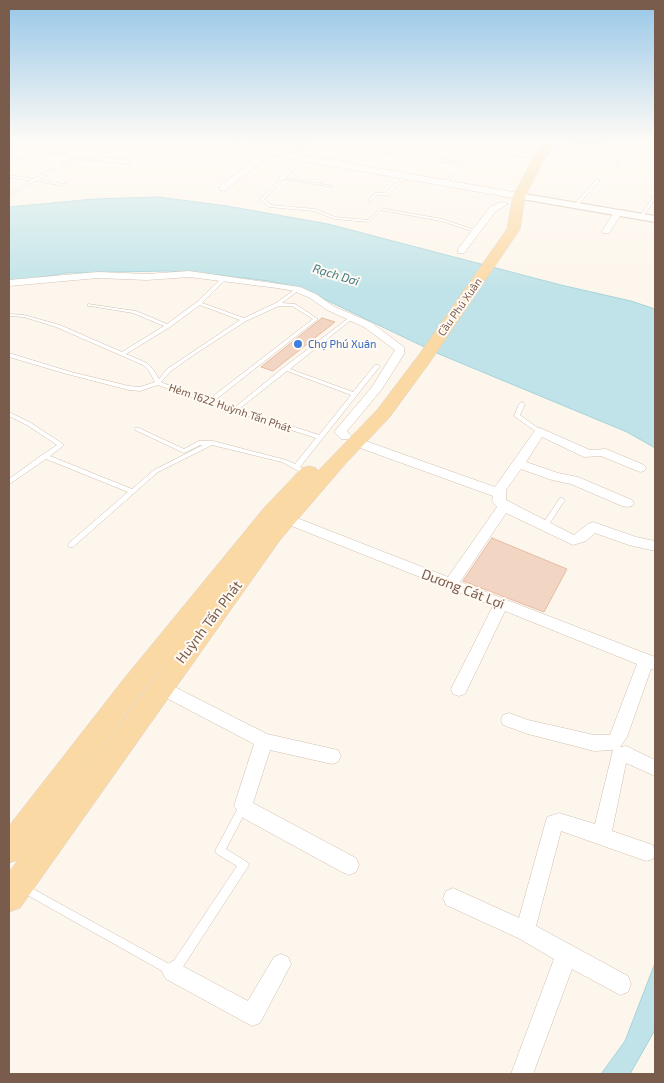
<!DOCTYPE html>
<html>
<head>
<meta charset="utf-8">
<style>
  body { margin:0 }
  #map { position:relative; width:664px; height:1083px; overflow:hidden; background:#fdf6ec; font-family:"Exo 2",sans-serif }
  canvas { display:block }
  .frame { position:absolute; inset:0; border:10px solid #7a5c4d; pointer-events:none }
</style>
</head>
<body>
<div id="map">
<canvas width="664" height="1083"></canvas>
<div class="frame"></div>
</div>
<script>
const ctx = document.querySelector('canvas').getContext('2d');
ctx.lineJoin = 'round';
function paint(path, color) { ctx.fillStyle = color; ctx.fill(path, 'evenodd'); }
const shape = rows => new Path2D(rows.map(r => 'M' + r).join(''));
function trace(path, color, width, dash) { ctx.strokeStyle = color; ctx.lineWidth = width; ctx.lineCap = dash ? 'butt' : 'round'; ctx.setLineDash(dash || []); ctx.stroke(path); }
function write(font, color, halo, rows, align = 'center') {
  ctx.font = font + ' "Exo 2",sans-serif'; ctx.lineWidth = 4; ctx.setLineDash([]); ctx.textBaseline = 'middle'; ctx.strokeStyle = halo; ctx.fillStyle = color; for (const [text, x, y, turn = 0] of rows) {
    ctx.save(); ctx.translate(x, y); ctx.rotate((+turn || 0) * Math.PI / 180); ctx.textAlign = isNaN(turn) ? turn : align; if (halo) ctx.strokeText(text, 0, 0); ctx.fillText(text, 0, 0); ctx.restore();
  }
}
paint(shape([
  [246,142,313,142,302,153]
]), '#f3e8fa');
const water = shape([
  [158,197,227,206,328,224,561,285,631,301,655,309,655,448,627,432,439,354,303,289,269,281,219,275,168,271,67,273,9,282,9,207,94,199,158,197],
  [655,963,655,1030,630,1074,601,1074,625,1041,655,963]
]);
paint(water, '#bfe3e8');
trace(water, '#a5d3da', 1);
const building = shape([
  [322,318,335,322,273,371,261,367,322,318],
  [492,538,567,569,544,612,463,581,492,538]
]);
paint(building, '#f3d5c3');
trace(building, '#e6bba3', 1);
const service = shape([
  [53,142,58,142,43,150,91,159,104,151,107,152,93,161,78,159,62,167,60,166,61,165,75,158,39,151,9,165,9,163,53,142],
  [174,142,179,142,155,153,152,152,174,142],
  [369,142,373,142,366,148,397,154,395,155,363,150,345,166,343,166,343,164,369,142],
  [569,142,580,142,629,147,632,142,636,142,632,148,631,154,618,167,616,166,628,153,628,149,569,142],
  [412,155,415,156,397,175,395,175,395,173,412,155],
  [301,157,304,158,285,178,334,186,332,187,283,179,264,199,271,205,315,209,335,217,368,220,380,208,442,219,478,231,475,232,441,221,381,210,369,222,334,219,314,211,269,207,260,199,280,179,280,177,281,177,301,157],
  [438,159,463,163,465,164,446,184,444,183,445,182,460,165,439,161,437,160,438,159],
  [53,168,55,169,54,170,38,180,65,184,66,184,66,186,35,181,9,196,9,194,31,181,9,177,9,175,34,179,53,168],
  [405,175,408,176,387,195,377,195,371,201,369,201,369,199,375,193,385,193,405,175],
  [597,179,600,180,576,207,574,207,574,205,597,179],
  [654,196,655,196,655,199,642,218,640,218,639,217,654,196],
  [222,278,226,279,202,303,244,318,276,303,297,288,299,288,299,290,282,303,295,304,318,319,214,401,234,408,283,368,350,317,352,318,352,319,290,369,353,392,375,365,379,365,380,366,300,467,310,473,311,474,310,475,306,475,282,462,212,445,158,472,73,547,69,547,68,545,69,543,128,492,46,459,11,483,9,484,9,479,42,455,57,445,27,425,9,416,9,412,31,423,63,444,64,445,63,446,50,456,132,489,154,470,203,445,200,445,184,453,135,430,134,429,135,428,139,428,184,449,199,441,213,441,286,460,295,464,316,438,207,403,158,385,140,391,129,390,67,374,9,357,9,353,71,372,129,386,140,387,155,382,149,371,143,365,56,327,24,317,9,316,9,314,24,315,60,325,122,352,164,326,133,313,90,306,88,306,88,304,136,311,167,324,197,302,222,278],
  [200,305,240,320,167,369,159,379,153,369,147,363,126,354,170,327,200,305],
  [279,306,292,306,313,319,208,400,187,393,161,382,171,371,192,356,246,321,279,306],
  [287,371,351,395,319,435,239,409,287,371],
  [522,402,525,404,520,415,542,431,543,432,542,433,538,433,514,416,519,404,522,402],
  [560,498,562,498,565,500,546,529,542,529,541,527,542,525,560,498],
  [243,803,246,804,248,807,226,849,247,862,249,865,177,976,173,977,20,891,18,888,20,885,23,883,26,885,171,965,237,866,217,854,215,851,240,804,243,803]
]);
const minor = shape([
  [480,147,531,154,535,156,531,158,478,150,476,149,480,147],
  [267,150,274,152,226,190,220,190,220,186,267,150],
  [92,156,127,160,131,162,127,164,95,160,92,160,92,156],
  [501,202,508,204,496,211,464,253,458,253,458,249,490,207,501,202],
  [615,211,622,213,609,233,603,233,602,231,615,211],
  [189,271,300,287,316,294,333,306,372,323,404,347,404,354,382,389,347,431,351,436,349,439,341,439,334,432,372,387,395,350,364,327,327,310,310,298,294,291,277,288,189,277,147,280,98,278,9,286,9,280,98,272,147,274,189,271],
  [540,428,590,450,606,449,644,465,646,468,644,471,640,472,601,456,584,457,542,437,526,462,558,473,578,477,632,500,634,503,632,506,627,507,622,506,571,484,552,480,521,469,506,490,506,500,574,535,588,524,593,522,636,537,655,541,655,551,629,545,595,533,586,541,573,545,506,513,460,582,655,657,655,670,651,669,627,737,620,747,626,746,655,760,655,776,626,763,612,831,653,845,655,853,653,859,646,861,561,831,536,926,628,976,631,984,628,992,620,995,572,969,533,1074,511,1074,554,959,518,938,446,905,443,898,446,891,453,888,519,918,547,817,559,813,595,824,613,750,594,751,528,734,503,725,501,720,503,715,509,713,528,720,594,735,610,735,637,664,505,611,465,694,459,696,453,694,451,689,493,606,274,519,272,516,274,513,284,513,448,577,497,507,492,501,493,496,352,445,350,442,352,439,360,439,495,487,536,429,540,428],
  [161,680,267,734,338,750,341,756,338,762,332,764,270,750,253,803,356,858,359,865,356,872,349,875,342,872,243,818,234,806,254,744,155,692,153,687,155,682,161,680],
  [281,954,288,957,291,964,260,1023,252,1026,166,979,162,972,166,965,173,961,248,1001,274,957,281,954]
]);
const tertiary = shape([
  [519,193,655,216,655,222,516,198,514,196,519,193]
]);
const secondary = shape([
  [207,142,228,142,519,193,524,196,519,199,212,145,207,142]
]);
const primary = shape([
  [546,142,557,142,545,158,525,196,520,229,430,362,389,418,347,462,280,540,20,908,9,912,9,872,18,860,9,863,9,826,123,680,264,508,302,468,309,466,316,468,318,471,377,410,418,356,507,229,513,196,534,157,546,142],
  [173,653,73,786,141,694,173,653]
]);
trace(service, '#d1beb0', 1);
trace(minor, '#d1beb0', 1);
trace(tertiary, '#d1beb0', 2);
trace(secondary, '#d6c0b0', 1);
trace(primary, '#dad1cd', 1);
paint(service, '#fff');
paint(minor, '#fff');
paint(tertiary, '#fff');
paint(secondary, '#fff');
paint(primary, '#fbd9a5');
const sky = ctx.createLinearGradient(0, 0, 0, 293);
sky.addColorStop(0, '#97c7e8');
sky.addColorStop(0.48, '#fefbf6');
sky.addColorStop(1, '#fefbf600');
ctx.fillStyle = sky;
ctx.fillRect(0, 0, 664, 293);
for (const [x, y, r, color] of [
  [298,344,5,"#3f7fe0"]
]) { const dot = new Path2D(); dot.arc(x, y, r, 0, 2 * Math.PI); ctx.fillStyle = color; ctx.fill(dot); trace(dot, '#fffaf3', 2); }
write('11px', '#7a5c4d', '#fffaf3', [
  ["Cầu Phú Xuân",460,307,-55],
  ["Hẻm 1622 Huỳnh Tấn Phát",230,408,19]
]);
write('11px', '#366cbe', '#fffaf3', [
  ["Chợ Phú Xuân",308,344]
], 'left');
write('italic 12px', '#437c86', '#fffaf3', [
  ["Rạch Dơi",336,275,17]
]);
write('14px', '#7a5c4d', '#fffaf3', [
  ["Dương Cát Lợi",463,589,21],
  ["Huỳnh Tấn Phát",209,622,-53]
]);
</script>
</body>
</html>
